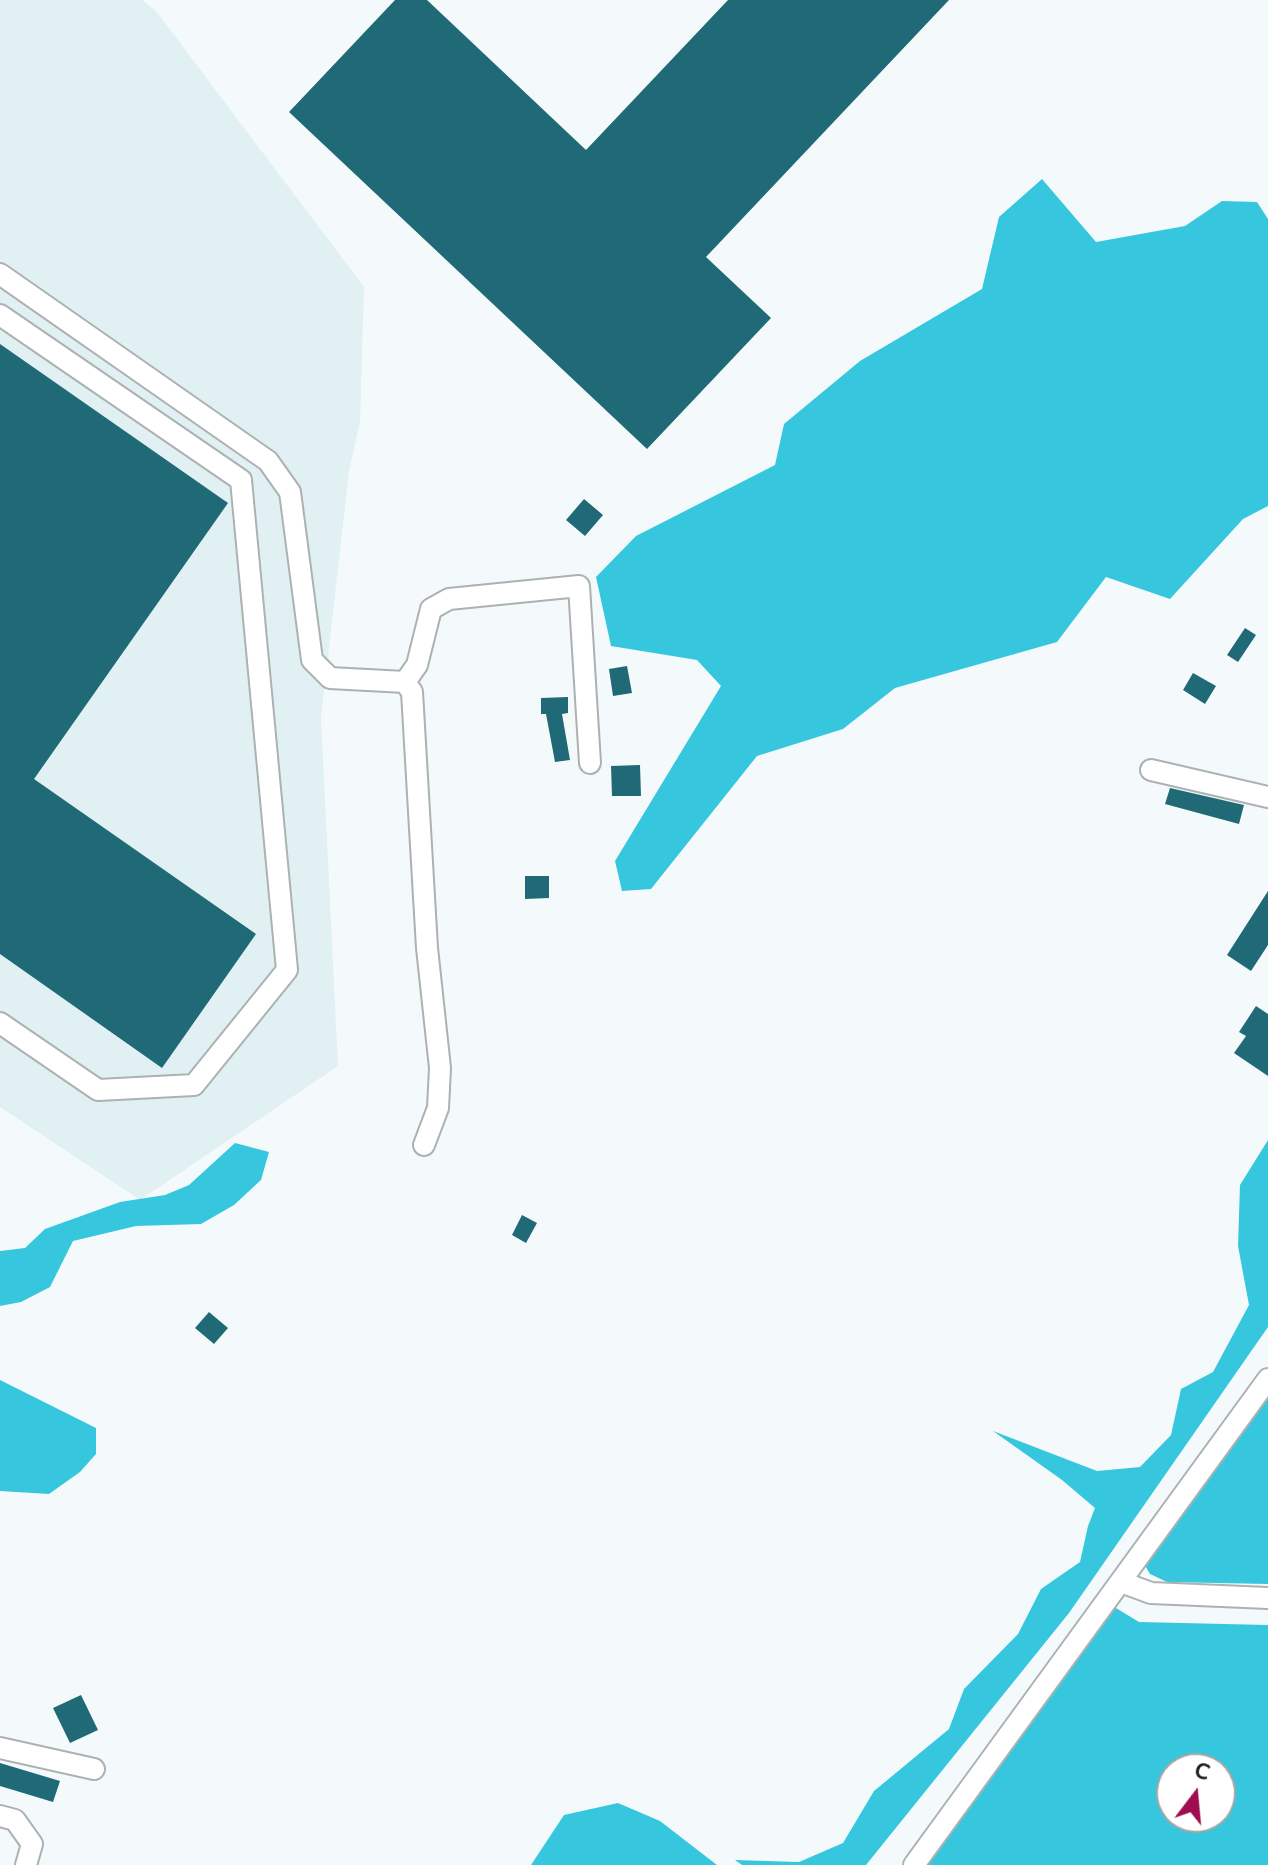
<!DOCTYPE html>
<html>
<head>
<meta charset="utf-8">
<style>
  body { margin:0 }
  #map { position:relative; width:1268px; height:1865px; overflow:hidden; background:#f4fafb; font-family:"Nunito Sans",sans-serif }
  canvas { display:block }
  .north { position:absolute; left:1156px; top:1753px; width:80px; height:80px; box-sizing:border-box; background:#fff; border:2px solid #a4a5a5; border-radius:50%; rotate:16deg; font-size:22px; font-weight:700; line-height:32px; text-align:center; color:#1b1d1d }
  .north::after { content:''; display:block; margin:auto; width:28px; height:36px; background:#a00c51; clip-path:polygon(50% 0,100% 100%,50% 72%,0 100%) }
</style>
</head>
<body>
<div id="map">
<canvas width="1268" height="1865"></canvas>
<div class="north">С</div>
</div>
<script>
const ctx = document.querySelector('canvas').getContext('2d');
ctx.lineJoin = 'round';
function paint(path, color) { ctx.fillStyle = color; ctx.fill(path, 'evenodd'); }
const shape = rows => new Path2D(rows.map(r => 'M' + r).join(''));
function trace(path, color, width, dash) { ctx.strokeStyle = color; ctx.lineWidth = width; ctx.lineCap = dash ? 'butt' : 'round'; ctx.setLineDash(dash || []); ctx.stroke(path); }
paint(shape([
  [0,0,142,0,156,11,364,287,360,422,349,471,321,718,338,1066,140,1200,0,1107]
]), '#e1f0f3');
paint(shape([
  [1042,179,1096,242,1185,226,1222,201,1257,202,1268,219,1268,506,1243,519,1170,599,1106,577,1057,642,895,688,843,729,757,756,651,889,622,891,615,861,721,686,697,660,611,646,596,577,636,536,775,465,784,424,860,361,982,289,999,217],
  [1268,1140,1268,1327,1069,1613,866,1865,742,1865,735,1860,799,1862,843,1843,874,1791,949,1729,964,1689,1018,1634,1041,1589,1080,1562,1088,1526,1095,1508,1062,1480,993,1431,1097,1471,1140,1467,1171,1435,1181,1389,1213,1372,1249,1305,1238,1246,1240,1185],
  [235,1143,269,1152,261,1180,234,1205,201,1224,136,1226,73,1241,50,1287,21,1302,0,1306,0,1251,25,1248,45,1229,120,1202,165,1195,189,1185],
  [0,1380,96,1428,96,1454,80,1472,49,1494,0,1491],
  [1268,1392,1268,1584,1167,1582,1150,1574,1143,1562],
  [1111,1605,1139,1622,1268,1625,1268,1865,919,1865],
  [1172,1769,1220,1769,1220,1817,1172,1817],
  [618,1803,660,1821,717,1865,531,1865,564,1815]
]), '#36c7df');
paint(shape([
  [395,0,427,0,586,150,728,0,949,0,706,257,771,318,647,449,289,112],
  [0,344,228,503,34,779,256,934,162,1068,0,954],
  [584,499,603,515,585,536,566,520],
  [1245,628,1256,635,1238,662,1227,655],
  [627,666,632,693,613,696,609,669],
  [1193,673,1216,686,1205,704,1183,690],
  [568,697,568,713,562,714,570,760,555,762,546,714,541,714,541,698],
  [640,765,641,796,612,796,611,766],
  [1170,788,1244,805,1239,824,1165,804],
  [525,876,549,876,549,898,525,899],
  [1268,891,1268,945,1251,971,1227,955],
  [1256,1006,1268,1014,1268,1076,1234,1053,1246,1036,1239,1032],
  [522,1215,537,1223,526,1243,512,1235],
  [209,1312,228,1328,214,1344,195,1328],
  [81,1695,98,1730,70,1743,53,1708],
  [0,1763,60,1781,53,1802,0,1786]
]), '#206a77');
const minor = shape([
  [0,274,268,461,290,492,312,660,330,678,405,682,412,692,427,948,440,1068,438,1108,424,1145],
  [0,315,241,480,287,970,194,1085,98,1090,0,1023],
  [405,682,417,665,431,609,449,599,579,586,590,763],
  [1151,770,1268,797],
  [1121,1582,1151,1593,1268,1598],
  [0,1748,94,1769],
  [0,1816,15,1820,32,1844,26,1865],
  [914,1865,1268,1379]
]);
trace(minor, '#acb1b2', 24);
trace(minor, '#fff', 20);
</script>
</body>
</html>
